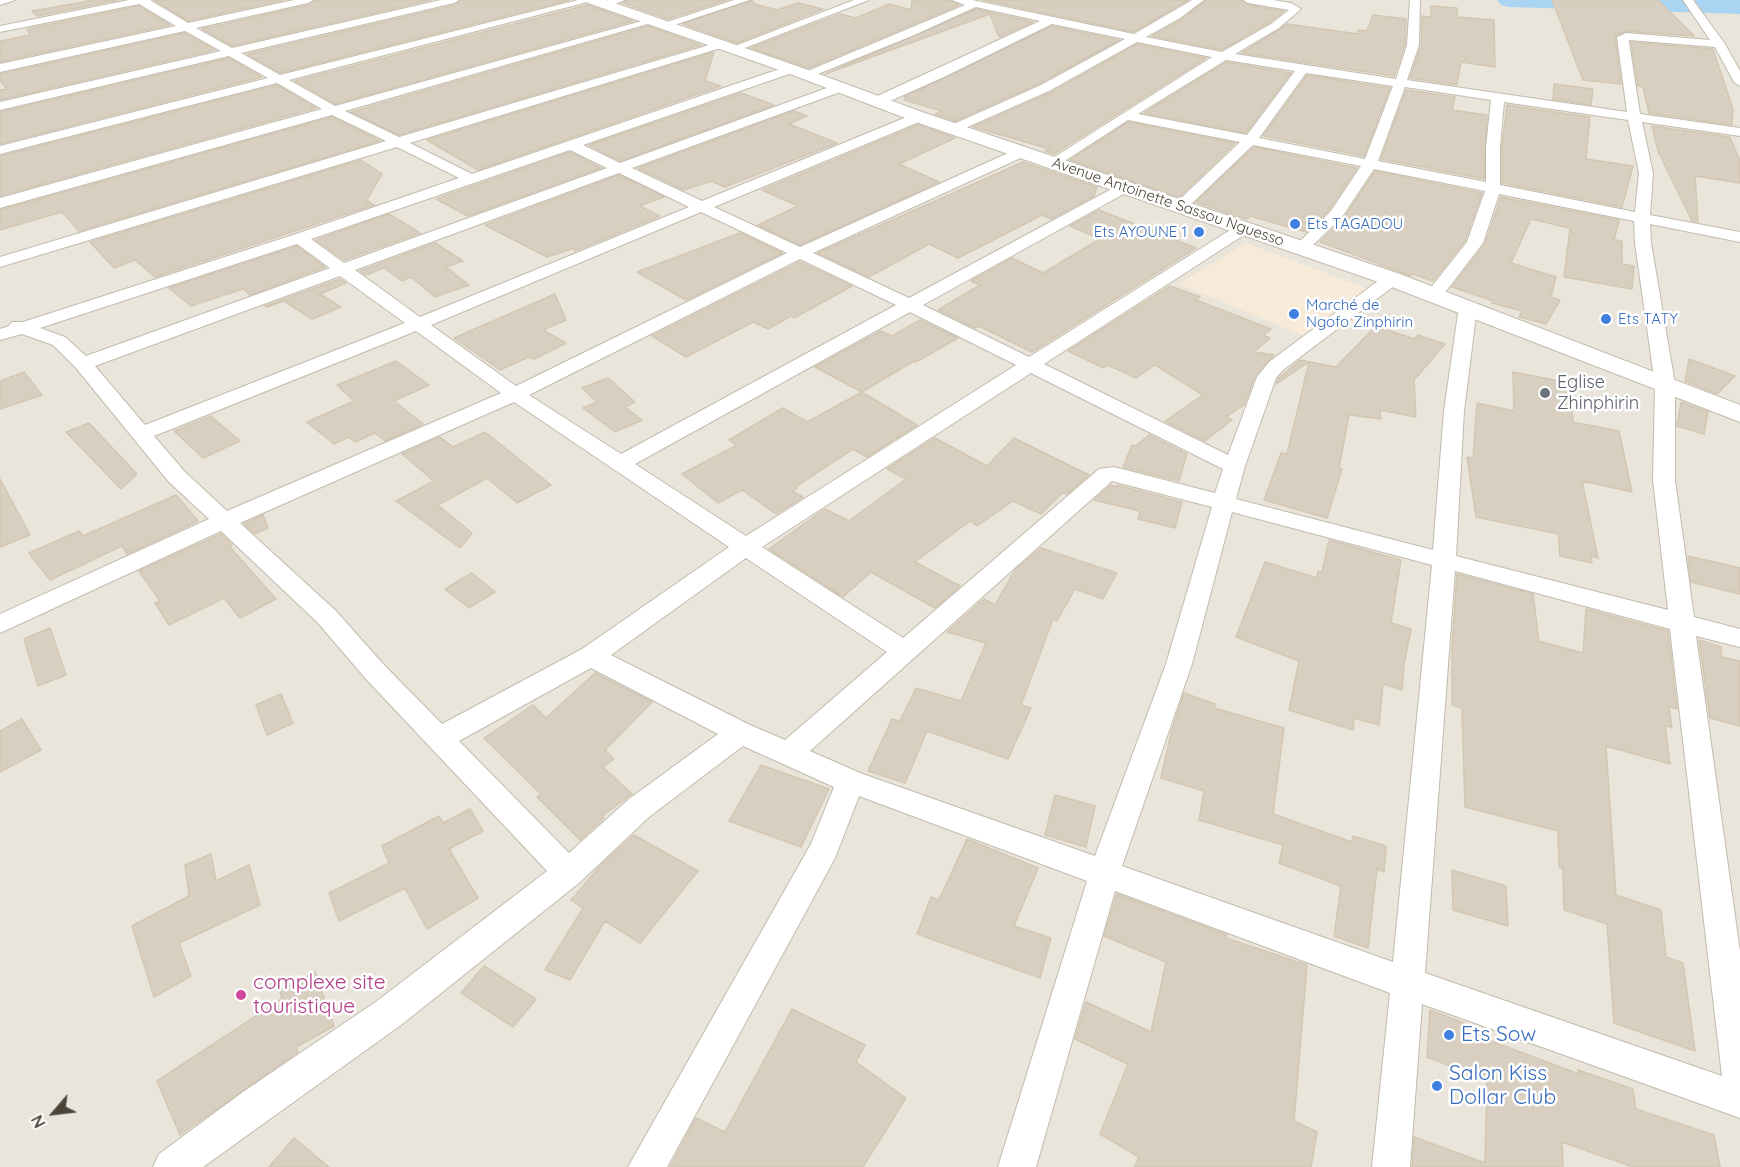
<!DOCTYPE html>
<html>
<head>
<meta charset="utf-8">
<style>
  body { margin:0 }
  #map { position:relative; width:1740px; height:1167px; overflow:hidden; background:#f6f3ec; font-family:Quicksand,sans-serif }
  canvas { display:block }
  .north { position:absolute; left:24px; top:1083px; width:60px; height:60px; -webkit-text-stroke:4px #fff; paint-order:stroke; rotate:242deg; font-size:16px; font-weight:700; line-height:24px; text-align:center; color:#4b4439 }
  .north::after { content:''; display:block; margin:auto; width:21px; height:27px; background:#4b4439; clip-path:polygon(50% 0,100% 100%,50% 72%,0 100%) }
</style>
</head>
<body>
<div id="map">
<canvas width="1740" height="1167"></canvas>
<div class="north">N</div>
</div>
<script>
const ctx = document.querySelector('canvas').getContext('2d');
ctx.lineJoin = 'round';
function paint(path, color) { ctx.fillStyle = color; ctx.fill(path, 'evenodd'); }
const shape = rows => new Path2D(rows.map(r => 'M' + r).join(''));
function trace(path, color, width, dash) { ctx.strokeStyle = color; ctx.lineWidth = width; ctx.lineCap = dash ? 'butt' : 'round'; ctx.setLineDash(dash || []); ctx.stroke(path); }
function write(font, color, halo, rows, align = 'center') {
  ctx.font = font + ' Quicksand,sans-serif'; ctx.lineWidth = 5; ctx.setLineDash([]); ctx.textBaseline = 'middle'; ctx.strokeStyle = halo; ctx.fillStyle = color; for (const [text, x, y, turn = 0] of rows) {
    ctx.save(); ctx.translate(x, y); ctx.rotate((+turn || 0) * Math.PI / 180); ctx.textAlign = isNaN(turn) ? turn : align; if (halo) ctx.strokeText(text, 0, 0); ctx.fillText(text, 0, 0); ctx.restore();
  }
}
paint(shape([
  [0,0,1740,0,1740,1167,0,1167]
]), '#eae5da');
paint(shape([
  [1246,243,1370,290,1307,337,1179,284]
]), '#f7ead8');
paint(shape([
  [1497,0,1740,0,1740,14,1509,7,1501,5,1497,0]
]), '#a9d4f2');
const building = shape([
  [94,0,118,0,37,16,32,11,94,0],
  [154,0,283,0,188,21,154,0],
  [315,0,431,0,232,46,202,29,308,5,315,0],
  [461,0,569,0,280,73,247,54,455,5,461,0],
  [627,0,727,0,668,19,623,3,627,0],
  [752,0,754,4,777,10,798,3,823,9,737,43,683,24,752,0],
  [912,0,950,0,959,5,809,68,751,48,840,14,856,18,889,4,911,10,912,0],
  [983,0,1188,0,1134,32,983,0],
  [1206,0,1241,0,1248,5,1284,11,1270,22,1222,50,1152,36,1181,20,1206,0],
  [1552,0,1658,0,1694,36,1625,31,1615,37,1621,84,1583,80,1552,0],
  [587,5,633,21,335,104,295,81,587,5],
  [139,6,170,25,0,62,0,41,30,35,27,29,139,6],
  [1431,6,1457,8,1457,17,1494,20,1495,67,1461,62,1457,85,1410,78,1421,46,1422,16,1431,17,1431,6],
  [976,9,1033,22,999,37,990,14,825,74,976,9],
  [1373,15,1406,19,1405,45,1394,76,1242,53,1287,24,1358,34,1358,30,1367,31,1373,15],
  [648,26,701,45,399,135,351,112,648,26],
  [1052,26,1119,40,1040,83,955,121,935,114,942,111,904,100,907,98,904,97,1052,26],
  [185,33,215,50,0,100,0,90,7,89,0,80,0,74,185,33],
  [1631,42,1713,49,1733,109,1732,125,1649,113,1643,87,1638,86,1631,42],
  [1137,44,1206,58,1054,154,1045,151,1050,149,973,127,1050,93,1137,44],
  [714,52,705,81,721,86,478,170,427,140,714,52],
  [229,58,262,77,0,144,0,112,229,58],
  [1226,62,1291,73,1246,133,1144,113,1226,62],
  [1307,75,1390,88,1364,156,1263,136,1307,75],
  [1554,84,1593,89,1591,105,1553,99,1554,84],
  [277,85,316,108,0,196,0,156,277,85],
  [1406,90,1455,97,1452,110,1487,115,1484,179,1381,159,1406,90],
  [741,93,774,105,620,161,589,145,741,93],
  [1507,105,1590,117,1586,159,1633,166,1622,207,1502,183,1502,147,1507,105],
  [794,111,807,116,789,124,837,143,725,187,711,181,684,190,638,168,794,111],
  [332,117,380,141,79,231,62,212,0,230,0,210,332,117],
  [1128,122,1235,143,1179,197,1070,160,1128,122],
  [918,125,955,138,899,164,939,182,800,245,758,225,798,206,762,190,918,125],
  [1652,126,1730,137,1740,161,1740,183,1695,176,1698,222,1692,221,1658,151,1652,126],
  [1254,147,1357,168,1329,210,1306,232,1250,216,1247,219,1239,217,1196,202,1254,147],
  [570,152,601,168,468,216,436,199,570,152],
  [361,160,382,174,367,200,374,205,155,277,135,260,114,268,90,242,361,160],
  [1023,162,1097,187,1094,196,1051,219,1042,215,958,258,929,244,869,277,818,253,1023,162],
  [1375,171,1482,193,1465,241,1433,281,1413,274,1411,276,1320,242,1344,218,1375,171],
  [619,175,664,197,639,206,660,216,575,251,574,248,547,257,485,225,619,175],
  [1501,197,1619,220,1614,240,1622,241,1622,264,1634,266,1632,289,1564,277,1570,228,1531,219,1511,263,1556,277,1551,297,1560,300,1546,324,1519,317,1522,311,1492,303,1493,301,1452,287,1485,244,1501,197],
  [1099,210,1196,248,1032,352,979,326,975,328,938,310,980,285,971,281,1012,258,1043,273,1100,239,1070,226,1099,210],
  [389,214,420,233,344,260,316,240,389,214],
  [740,233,782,253,686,300,637,272,740,233],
  [435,243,463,261,446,267,469,285,435,297,411,277,402,281,384,268,366,275,360,271,435,243],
  [297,246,325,267,250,295,243,289,191,306,169,288,297,246],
  [800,262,852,286,794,318,791,316,768,329,753,322,686,357,652,336,800,262],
  [340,279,346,283,320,294,341,307,312,319,284,301,267,307,265,306,340,279],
  [1170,286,1200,297,1196,300,1271,329,1263,335,1270,338,1254,352,1274,355,1255,376,1244,405,1226,417,1232,420,1205,441,1165,421,1203,395,1155,365,1136,378,1108,365,1104,368,1068,351,1170,286],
  [555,294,566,320,543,330,566,343,534,359,529,357,500,370,454,338,555,294],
  [920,320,958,338,916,362,914,361,862,392,815,367,881,331,892,336,920,320],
  [1376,326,1414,339,1418,335,1445,344,1414,380,1416,417,1380,410,1381,419,1349,415,1339,468,1342,469,1327,518,1264,500,1281,453,1287,454,1309,362,1276,384,1278,379,1300,360,1336,367,1376,326],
  [1689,359,1735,376,1717,394,1685,381,1689,359],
  [396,361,429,385,394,401,423,424,385,441,375,433,355,442,349,437,334,444,307,422,354,401,337,385,396,361],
  [24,372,42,395,0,409,0,381,24,372],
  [1513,372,1570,383,1573,422,1619,431,1632,492,1582,481,1598,558,1591,556,1592,563,1560,556,1558,534,1476,517,1467,457,1473,458,1477,403,1514,411,1513,372],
  [608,378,635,402,625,407,642,420,615,432,583,408,597,402,582,388,608,378],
  [862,392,917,425,867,457,853,449,795,487,797,488,792,491,803,497,776,514,742,490,718,503,682,474,737,445,729,440,783,408,807,422,862,392],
  [1681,402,1708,412,1704,434,1677,426,1681,402],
  [211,416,240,441,203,458,174,431,211,416],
  [89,423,137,474,121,489,66,432,89,423],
  [485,432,551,485,517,503,487,478,438,505,472,533,460,548,396,501,434,481,402,454,440,437,453,447,485,432],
  [1149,435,1187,454,1179,481,1123,467,1132,445,1136,446,1149,435],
  [935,438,987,466,1014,438,1089,475,1067,494,1062,493,1041,514,1013,501,977,526,970,521,915,562,960,586,935,608,871,572,843,597,769,549,825,509,849,521,906,479,887,469,935,438],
  [0,479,30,535,0,547,0,479],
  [1111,485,1116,487,1117,485,1182,502,1175,528,1138,519,1140,511,1094,500,1111,485],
  [176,495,198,521,127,554,122,546,50,580,29,553,79,531,83,536,176,495],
  [263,515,268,528,255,534,244,524,263,515],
  [221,534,232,545,229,546,276,599,240,618,224,598,169,625,155,603,160,601,139,571,221,534],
  [1329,540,1401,560,1391,623,1411,629,1404,664,1402,690,1383,684,1379,725,1354,718,1353,730,1289,710,1299,661,1236,637,1265,562,1317,578,1318,571,1322,572,1329,540],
  [1041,548,1117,573,1103,599,1075,589,1057,621,1053,619,1021,705,1031,708,1008,759,927,731,905,783,868,771,892,719,900,721,916,688,961,701,986,643,947,632,984,599,995,605,1015,570,1041,548],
  [1688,556,1740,568,1740,594,1691,582,1688,556],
  [472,573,495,592,469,608,445,589,472,573],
  [1457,574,1533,594,1539,641,1583,653,1586,609,1668,631,1677,709,1669,707,1672,728,1665,725,1670,764,1606,746,1616,895,1661,910,1666,957,1683,963,1695,1051,1614,1023,1607,924,1564,910,1563,868,1559,867,1558,831,1465,807,1462,708,1452,705,1452,647,1457,574],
  [50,628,66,675,38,686,24,639,50,628],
  [1699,640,1721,647,1722,657,1740,661,1740,726,1710,718,1699,640],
  [595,673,652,702,605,750,614,759,603,767,632,794,602,816,604,818,580,840,537,797,541,794,484,738,533,705,546,718,595,673],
  [1184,693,1215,704,1214,708,1284,728,1273,814,1352,842,1353,836,1386,846,1384,872,1377,869,1368,948,1334,936,1341,886,1279,863,1283,845,1199,820,1204,791,1161,778,1171,733,1184,693],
  [281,694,293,723,267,735,256,705,281,694],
  [22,719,41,750,0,772,0,731,22,719],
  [761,765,829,789,801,847,729,821,761,765],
  [1055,795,1095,806,1086,847,1045,835,1055,795],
  [470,809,483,831,449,849,478,898,427,929,405,888,339,921,329,893,389,863,382,846,439,816,443,823,470,809],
  [634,835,698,871,640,943,605,921,570,980,545,970,583,908,571,900,602,864,634,835],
  [967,839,1038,868,1014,926,1051,938,1040,978,917,934,931,897,939,900,967,839],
  [211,854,216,881,249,865,260,905,179,943,191,976,154,997,132,926,189,896,185,865,211,854],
  [1452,870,1506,886,1508,926,1453,910,1452,870],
  [1117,894,1227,935,1226,938,1307,965,1294,1121,1317,1132,1311,1167,1134,1167,1139,1157,1100,1134,1128,1064,1075,1039,1086,1002,1151,1032,1166,962,1104,936,1117,894],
  [484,966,536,999,513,1027,461,993,484,966],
  [315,972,334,1026,296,1047,298,1052,180,1135,157,1081,282,999,280,991,315,972],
  [792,1009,865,1045,856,1062,906,1098,863,1167,670,1167,696,1118,725,1132,792,1009],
  [1430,1010,1472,1026,1472,1034,1579,1074,1578,1070,1633,1089,1636,1109,1714,1135,1720,1167,1633,1167,1562,1142,1563,1167,1412,1167,1414,1137,1485,1163,1487,1080,1427,1057,1430,1010],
  [294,1138,329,1167,269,1167,294,1138]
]);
paint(building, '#d8cfc1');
trace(building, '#d3c7b4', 1.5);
const minor = shape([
  [0,0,15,0,0,5,0,0],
  [129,0,150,0,188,23,294,0,313,0,308,3,196,28,232,48,441,0,459,0,454,3,241,53,280,75,578,0,595,0,289,80,335,106,649,19,653,18,658,21,345,111,399,137,716,43,720,42,726,45,724,47,410,143,472,174,791,65,797,69,795,72,583,145,620,163,835,85,843,85,845,88,843,91,632,168,702,201,914,114,924,114,926,117,924,120,714,207,800,247,1017,149,1027,149,1029,152,1027,155,813,253,909,298,1119,185,1129,185,1131,188,1129,191,923,305,1029,357,1238,225,1250,225,1252,228,1250,231,1044,364,1228,455,1257,377,1269,362,1386,275,1398,275,1400,279,1398,283,1283,370,1276,378,1245,466,1236,499,1433,550,1444,411,1459,307,1462,303,1474,303,1477,307,1464,411,1456,556,1668,610,1653,480,1655,384,1635,243,1634,221,1499,194,1483,243,1440,299,1434,300,1428,299,1425,295,1467,242,1485,191,1374,169,1342,217,1308,250,1302,252,1294,247,1331,211,1361,166,1253,145,1186,209,1181,211,1176,209,1173,206,1176,203,1240,142,1128,120,1057,166,1052,167,1045,163,1212,57,1137,42,1049,91,954,133,947,129,949,126,1041,85,1125,39,1052,24,944,77,881,105,871,105,870,102,871,99,1040,21,976,7,912,36,808,78,804,79,798,75,965,5,952,0,972,0,1134,34,1192,0,1204,0,1180,18,1146,37,1222,52,1271,24,1289,10,1248,3,1243,0,1273,0,1291,3,1301,9,1279,28,1235,54,1396,79,1407,45,1410,0,1420,0,1419,45,1407,80,1627,112,1617,37,1626,33,1710,40,1683,0,1693,0,1725,44,1740,71,1740,86,1734,82,1715,47,1629,40,1629,42,1640,114,1740,128,1740,136,1642,122,1653,173,1650,215,1740,232,1740,242,1650,224,1651,243,1675,384,1675,480,1694,617,1740,629,1740,647,1696,636,1740,952,1740,1118,1422,1004,1410,1167,1372,1167,1390,993,1115,891,1036,1167,998,1167,1087,881,859,796,835,858,667,1167,628,1167,811,844,834,787,743,746,649,817,579,883,401,1025,203,1167,153,1167,159,1154,243,1092,377,1001,547,871,366,679,318,623,221,531,0,633,0,614,209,519,169,482,76,368,53,345,22,334,0,340,0,329,9,326,12,322,23,322,293,235,459,178,397,147,0,267,0,257,386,141,332,115,0,208,0,198,322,109,277,83,0,154,0,146,268,78,229,56,0,110,0,102,221,51,185,31,0,72,0,64,176,26,139,4,0,32,0,26,129,0],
  [1226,60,1295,71,1247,135,1138,114,1226,60],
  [1306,73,1393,86,1365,159,1259,138,1306,73],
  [1405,87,1491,100,1486,147,1486,182,1378,161,1405,87],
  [1504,102,1628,120,1639,173,1635,212,1500,185,1500,147,1504,102],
  [570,150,607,168,344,263,311,239,570,150],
  [619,173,689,207,420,317,355,270,619,173],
  [701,212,787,253,516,386,431,325,701,212],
  [297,244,330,268,86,356,65,337,40,328,297,244],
  [800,259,896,305,621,454,529,395,800,259],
  [340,276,405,323,145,425,95,366,340,276],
  [910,312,1016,365,746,536,635,464,910,312],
  [416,331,501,393,227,511,185,472,154,436,416,331],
  [1031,373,1223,469,1215,493,1114,467,1099,469,903,638,762,547,1031,373],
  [514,402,729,547,582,649,442,724,384,665,336,611,240,523,514,402],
  [1112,481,1212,507,1166,664,1095,856,860,773,810,751,1112,481],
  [1232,512,1432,565,1393,962,1122,866,1192,664,1232,512],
  [746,558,887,652,785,740,750,725,611,655,746,558],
  [1455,571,1670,629,1722,1076,1425,973,1455,571],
  [591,668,718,734,629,799,569,853,459,741,591,668],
  [609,0,625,0,610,6,602,6,602,2,609,0],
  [734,0,750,0,668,27,660,27,658,25,734,0],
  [854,0,869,0,737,51,733,52,727,49,854,0]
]);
const tertiary = shape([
  [586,0,606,0,797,66,925,113,1400,274,1740,405,1740,422,1384,284,913,121,785,72,588,3,586,0]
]);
trace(minor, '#c2bbae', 2);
trace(tertiary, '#c2bbae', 2);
paint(minor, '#fff');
paint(tertiary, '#fff');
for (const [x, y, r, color] of [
  [1295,224,6,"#3f7fe0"],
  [1199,232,6,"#3f7fe0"],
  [1294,314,6,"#3f7fe0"],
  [1606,319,6,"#3f7fe0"],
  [1545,393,6,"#6b7280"],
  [241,995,6,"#d1479c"],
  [1449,1035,6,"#3f7fe0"],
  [1437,1086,6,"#3f7fe0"]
]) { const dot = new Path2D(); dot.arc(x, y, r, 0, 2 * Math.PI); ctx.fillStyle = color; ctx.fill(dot); trace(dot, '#fff', 2); }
write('15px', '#4b4439', '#fff', [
  ["Avenue Antoinette Sassou Nguesso",1168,202,19]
]);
write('15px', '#366cbe', '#fff', [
  ["Ets TAGADOU",1307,224],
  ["Ets AYOUNE 1",1187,232,"right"],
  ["Marché de",1306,305],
  ["Ngofo Zinphirin",1306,322],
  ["Ets TATY",1618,319]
], 'left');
write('18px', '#5b616d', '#fff', [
  ["Eglise",1557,383],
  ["Zhinphirin",1557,404]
], 'left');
write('21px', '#b23c85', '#fff', [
  ["complexe site",253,983],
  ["touristique",253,1007]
], 'left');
write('21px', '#366cbe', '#fff', [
  ["Ets Sow",1461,1035],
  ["Salon Kiss",1449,1074],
  ["Dollar Club",1449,1098]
], 'left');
</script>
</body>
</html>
